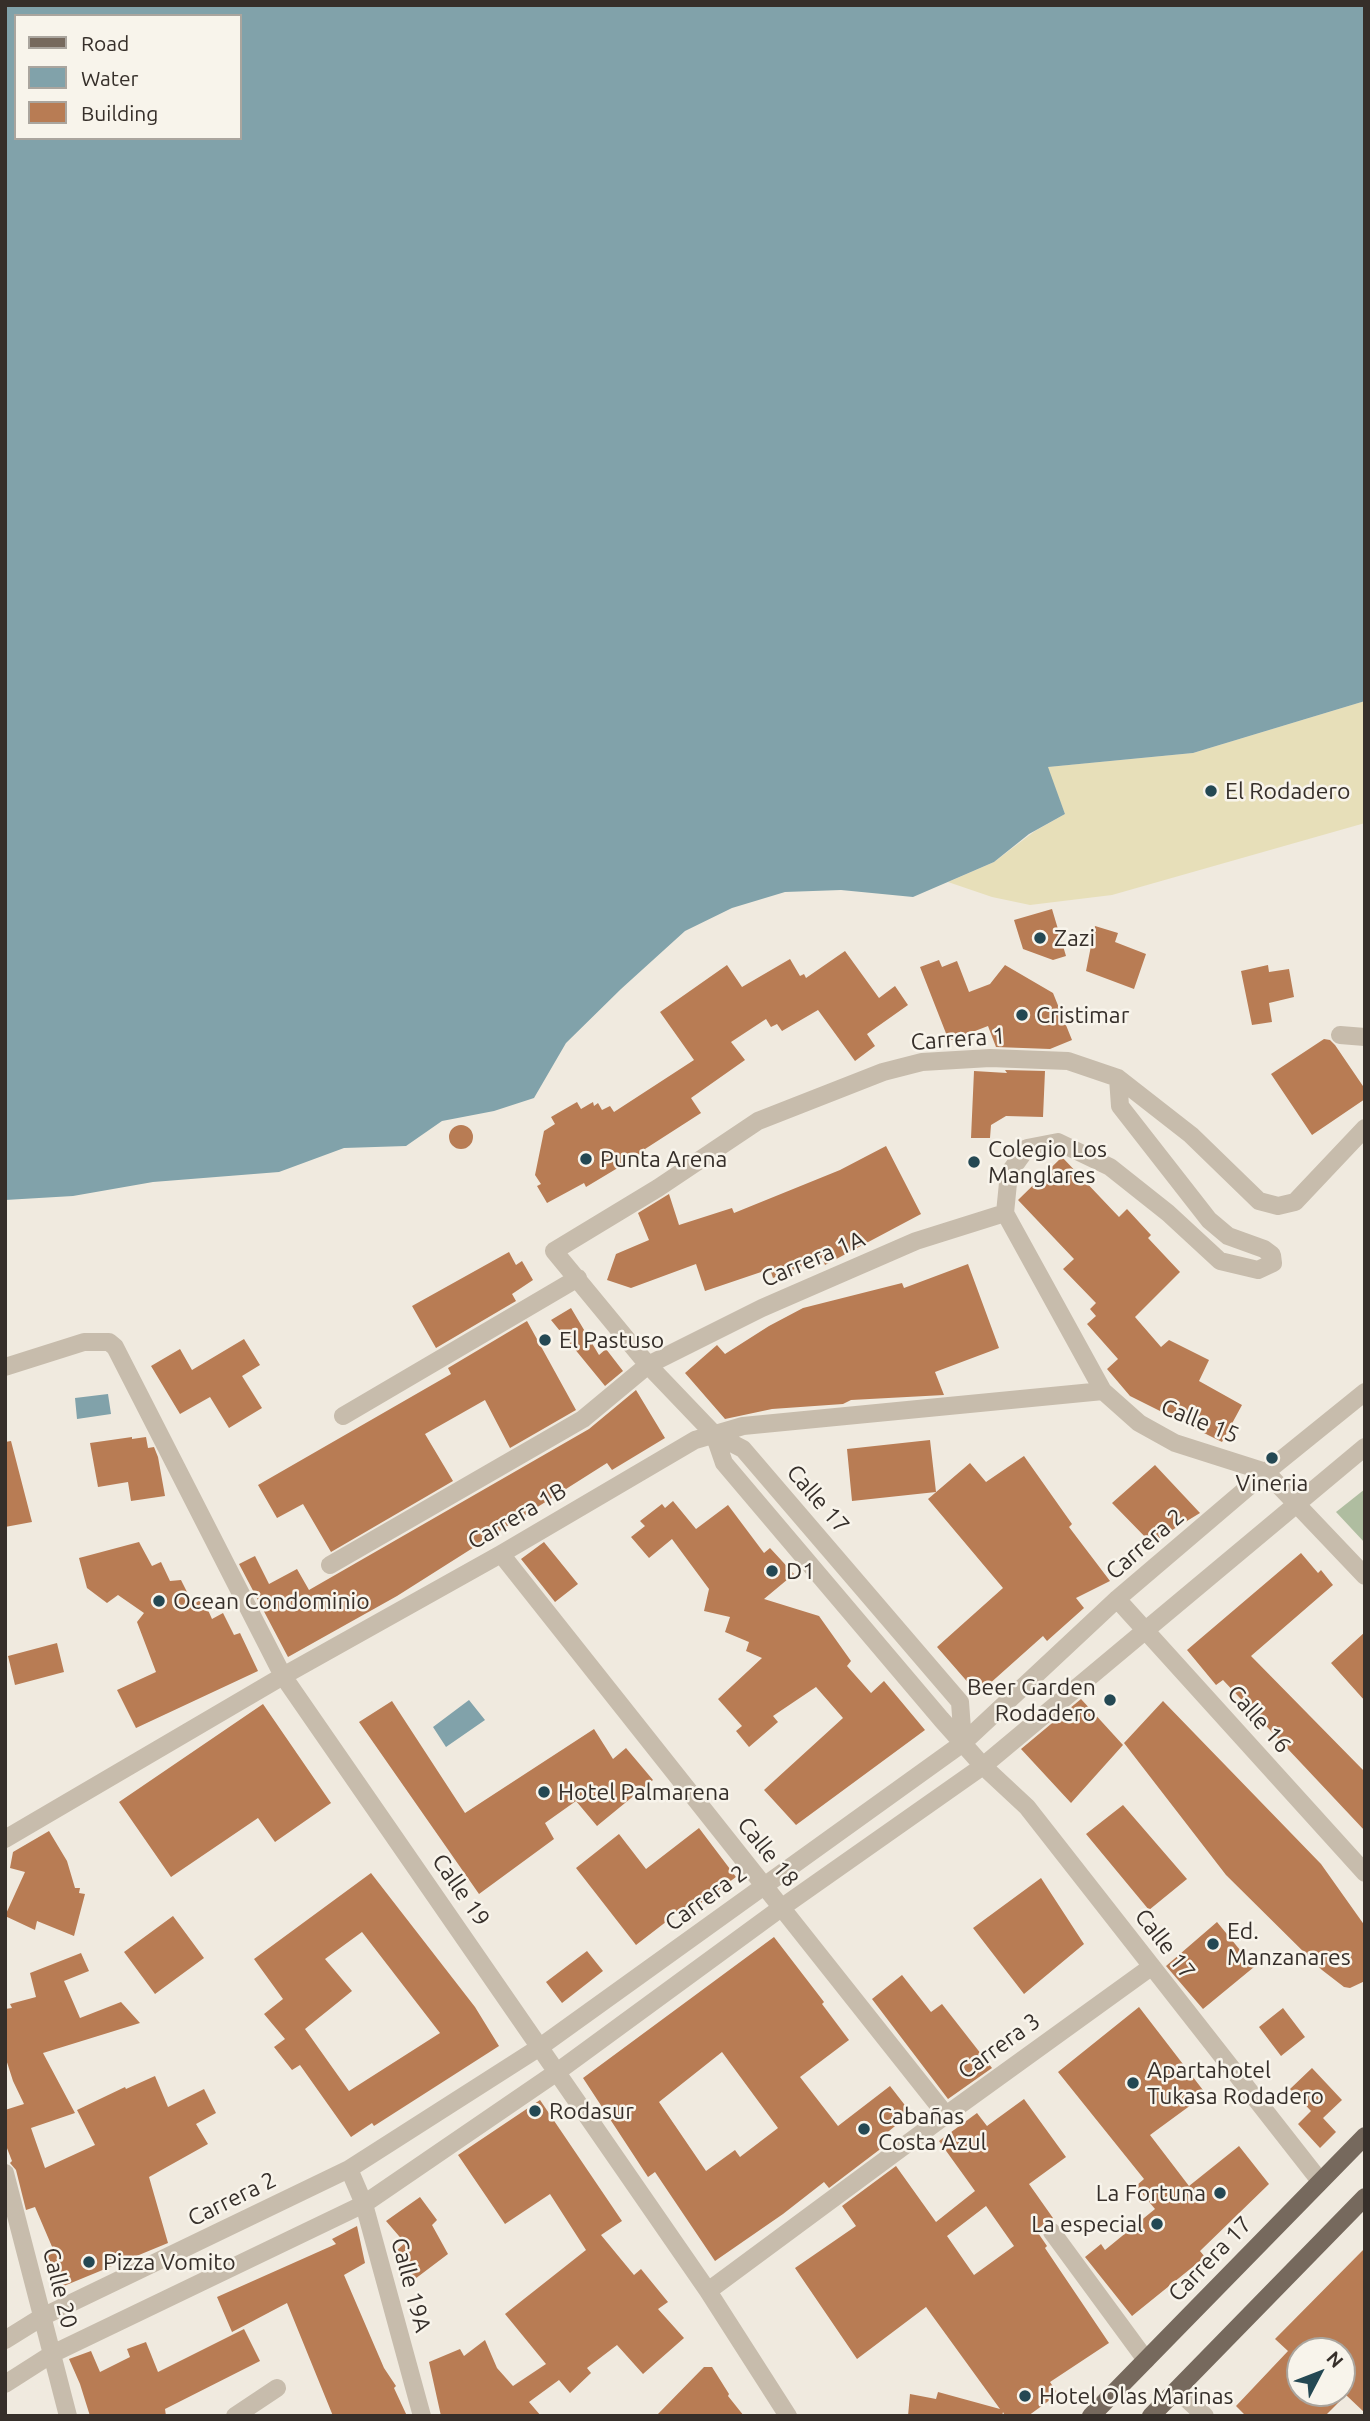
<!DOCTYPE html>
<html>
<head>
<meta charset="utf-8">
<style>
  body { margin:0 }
  #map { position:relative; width:1370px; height:2421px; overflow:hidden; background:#f0eadf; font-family:Ubuntu,sans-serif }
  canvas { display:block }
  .frame { position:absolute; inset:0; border:7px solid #362f2a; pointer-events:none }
  .legend { position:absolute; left:14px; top:14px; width:228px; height:126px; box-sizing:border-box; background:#f8f4eb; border:2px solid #aaa59e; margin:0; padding:9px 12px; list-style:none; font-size:21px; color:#362f2a }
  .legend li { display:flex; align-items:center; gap:14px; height:35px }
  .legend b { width:35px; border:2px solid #aaa59e }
  .north { position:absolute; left:1286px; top:2337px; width:70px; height:70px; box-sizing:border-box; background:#f8f4eb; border:2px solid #aaa59e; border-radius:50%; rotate:48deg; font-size:19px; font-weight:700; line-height:28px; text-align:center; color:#362f2a }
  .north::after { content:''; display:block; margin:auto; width:24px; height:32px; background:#244853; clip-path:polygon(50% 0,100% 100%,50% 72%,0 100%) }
</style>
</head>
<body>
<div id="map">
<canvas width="1370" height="2421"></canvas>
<div class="frame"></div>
<ul class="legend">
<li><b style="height:9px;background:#76695d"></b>Road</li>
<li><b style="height:19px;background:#81a2aa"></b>Water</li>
<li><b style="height:19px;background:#b87c54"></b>Building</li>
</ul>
<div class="north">N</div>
</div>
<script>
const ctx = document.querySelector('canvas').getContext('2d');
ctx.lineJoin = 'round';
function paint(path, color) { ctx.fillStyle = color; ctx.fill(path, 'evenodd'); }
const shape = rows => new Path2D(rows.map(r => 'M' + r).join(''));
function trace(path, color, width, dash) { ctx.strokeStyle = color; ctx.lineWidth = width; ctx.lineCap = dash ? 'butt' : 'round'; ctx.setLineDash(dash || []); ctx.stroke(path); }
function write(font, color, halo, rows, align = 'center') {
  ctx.font = font + ' Ubuntu,sans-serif'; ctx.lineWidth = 5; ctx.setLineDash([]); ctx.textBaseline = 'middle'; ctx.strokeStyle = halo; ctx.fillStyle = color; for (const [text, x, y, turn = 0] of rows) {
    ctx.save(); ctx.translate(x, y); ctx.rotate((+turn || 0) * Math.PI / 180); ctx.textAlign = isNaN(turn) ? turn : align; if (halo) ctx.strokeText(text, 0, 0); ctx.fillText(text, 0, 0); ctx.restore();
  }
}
paint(shape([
  [1365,1489,1365,1543,1336,1512]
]), '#afbda0');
paint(shape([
  [1365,701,1365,823,1112,895,1030,905,992,897,948,882,994,862,1035,831,1065,814,1047,767,1193,753]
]), '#e7dfb9');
paint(shape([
  [5,5,1365,5,1365,701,1193,753,1048,767,1065,814,1029,834,994,862,913,897,841,890,785,892,732,908,685,931,621,989,566,1043,534,1098,494,1111,442,1121,406,1146,344,1148,279,1172,153,1182,73,1196,5,1200],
  [16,16,240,16,240,138,16,138],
  [108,1394,111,1414,77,1419,75,1398],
  [469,1700,485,1720,446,1747,433,1727]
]), '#81a2aa');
paint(shape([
  [1052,909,1066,956,1053,960,1023,949,1014,920],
  [1095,926,1118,933,1115,942,1146,954,1134,989,1086,971],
  [845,951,879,998,895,986,908,1005,867,1034,875,1046,855,1061,818,1010,782,1031,777,1024,771,1027,766,1019,731,1042,745,1060,691,1098,701,1113,645,1149,646,1151,586,1187,584,1183,547,1203,537,1186,541,1184,535,1175,544,1131,555,1124,551,1117,577,1102,581,1109,593,1102,594,1106,598,1103,602,1110,610,1106,614,1112,694,1060,660,1012,727,965,742,987,790,959,800,976,804,974,806,978],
  [939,960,942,967,957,961,969,992,990,984,1005,965,1053,993,1072,1040,1050,1049,996,1047,988,1026,949,1041,920,967],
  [1268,965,1269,972,1289,969,1294,997,1269,1003,1272,1022,1252,1025,1241,971],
  [1324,1039,1330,1040,1335,1045,1365,1089,1365,1099,1312,1135,1271,1074],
  [1005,1070,1045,1071,1043,1117,1006,1116,991,1125,990,1138,971,1138,974,1071,1007,1073],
  '449 1137a12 12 0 1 1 24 0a12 12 0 1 1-24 0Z',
  [886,1146,921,1214,825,1265,822,1258,773,1278,770,1269,705,1291,696,1264,631,1288,607,1280,616,1254,649,1240,638,1213,669,1194,679,1225,732,1208,734,1213,840,1170],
  [1062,1157,1119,1217,1127,1209,1151,1235,1148,1238,1180,1272,1135,1317,1161,1347,1169,1340,1209,1360,1199,1381,1242,1405,1222,1442,1130,1396,1107,1369,1118,1359,1087,1324,1096,1316,1090,1309,1096,1303,1063,1269,1074,1259,1018,1200],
  [509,1252,516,1265,522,1261,533,1280,512,1294,516,1301,436,1348,412,1306],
  [968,1264,999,1348,935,1372,944,1395,851,1400,843,1404,772,1409,725,1419,685,1373,717,1345,725,1354,769,1326,803,1308,902,1283,904,1288],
  [571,1308,599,1355,606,1349,623,1371,605,1386,551,1320],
  [527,1321,576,1410,510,1448,485,1400,425,1434,453,1481,331,1552,303,1504,277,1518,258,1485,451,1374,448,1368],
  [244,1339,260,1365,242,1376,262,1408,229,1428,210,1397,180,1414,151,1366,180,1349,192,1370],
  [636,1390,665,1438,612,1470,607,1463,397,1596,288,1657,239,1564,255,1556,269,1584,297,1569,309,1590,589,1429],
  [132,1437,132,1439,146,1437,148,1448,154,1447,158,1457,165,1496,131,1501,128,1482,98,1487,90,1443],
  [930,1440,936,1492,852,1501,847,1449],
  [11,1441,32,1522,5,1527,5,1442],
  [1024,1456,1072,1524,1069,1527,1110,1581,1076,1598,1084,1608,1047,1641,1043,1636,978,1694,937,1647,1003,1588,928,1499,970,1463,986,1482],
  [1155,1465,1200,1513,1151,1543,1112,1503],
  [673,1501,696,1529,728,1505,764,1553,770,1548,794,1574,764,1599,819,1616,851,1661,847,1666,871,1693,884,1681,925,1730,796,1825,764,1790,843,1718,816,1687,773,1716,778,1722,749,1747,736,1731,742,1726,718,1699,762,1658,746,1651,749,1642,725,1632,730,1617,704,1611,709,1589,672,1539,649,1558,631,1537,645,1526,640,1521,662,1504,665,1508],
  [139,1542,152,1566,161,1562,170,1581,181,1580,193,1604,203,1599,212,1619,223,1613,234,1635,240,1633,258,1671,136,1728,117,1690,156,1672,137,1622,144,1613,118,1595,107,1603,87,1588,79,1558],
  [544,1542,578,1584,555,1602,521,1559],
  [1301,1553,1318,1573,1321,1570,1333,1585,1251,1656,1365,1772,1365,1831,1223,1680,1216,1685,1187,1650],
  [1365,1632,1365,1701,1331,1663],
  [57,1643,64,1672,15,1685,8,1656],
  [1081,1699,1123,1745,1071,1803,1021,1749],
  [392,1701,465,1813,594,1729,613,1759,626,1748,653,1780,597,1826,576,1801,545,1823,554,1839,479,1894,359,1722],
  [1163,1701,1321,1864,1365,1926,1365,1981,1350,1988,1344,1987,1322,1970,1226,1875,1124,1743],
  [263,1704,331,1803,275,1842,258,1818,171,1877,119,1802],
  [1123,1805,1187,1879,1149,1910,1086,1834],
  [699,1828,736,1877,697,1906,693,1901,636,1945,576,1868,619,1834,646,1869],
  [49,1831,67,1861,75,1888,80,1888,79,1893,85,1894,74,1936,37,1921,35,1930,5,1916,25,1872,10,1868,13,1852],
  [371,1873,475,2007,499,2046,374,2126,372,2123,351,2137,300,2065,292,2070,274,2047,285,2039,264,2014,283,1999,254,1959],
  [362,1932,440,2033,349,2091,305,2029,352,1991,325,1959],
  [1041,1878,1084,1944,1024,1994,973,1928],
  [173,1916,204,1958,155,1994,124,1952],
  [1217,1922,1254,1967,1203,2009,1166,1966],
  [774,1937,824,2002,822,2004,849,2040,800,2077,838,2126,890,2086,911,2113,878,2140,883,2147,829,2188,824,2182,783,2214,715,2261,655,2172,648,2177,583,2078],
  [722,2052,778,2128,740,2157,735,2150,706,2171,659,2102],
  [587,1951,603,1971,562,2003,546,1982],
  [81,1953,89,1971,64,1981,80,2018,121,2002,140,2023,43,2053,75,2113,31,2128,45,2168,95,2145,77,2110,125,2087,126,2089,155,2076,168,2107,204,2089,216,2113,196,2124,208,2144,149,2177,168,2243,59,2288,45,2253,53,2249,35,2207,26,2210,16,2170,10,2163,12,2161,5,2143,5,2110,24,2104,13,2081,5,2056,5,2009,12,2008,10,2004,36,1997,30,1973],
  [902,1975,931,2012,942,2004,992,2068,948,2099,872,1999],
  [1139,2007,1206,2094,1150,2135,1189,2186,1239,2146,1269,2184,1200,2251,1205,2257,1132,2316,1085,2257,1101,2244,1105,2250,1155,2209,1136,2186,1144,2179,1058,2072],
  [1283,2008,1305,2037,1281,2056,1259,2027],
  [1312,2068,1342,2100,1323,2118,1336,2132,1320,2148,1298,2124,1311,2111,1290,2089],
  [1024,2099,1066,2157,1029,2184,1053,2218,1036,2230,1047,2246,1045,2248,1109,2343,1050,2382,1058,2394,1028,2416,1005,2416,1003,2412,1002,2416,908,2416,910,2394,936,2399,938,2392,1000,2409,926,2307,857,2359,795,2268,856,2226,842,2206,896,2166,936,2222,975,2191,939,2141,977,2113,987,2126],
  [986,2206,1014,2246,974,2275,947,2236],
  [540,2100,622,2221,601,2235,634,2275,641,2269,668,2302,658,2309,684,2338,643,2374,617,2345,587,2368,591,2373,570,2393,559,2380,529,2402,541,2416,441,2416,429,2362,460,2349,464,2356,485,2340,497,2368,513,2386,546,2364,505,2314,586,2250,550,2194,505,2224,458,2155],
  [420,2197,437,2220,432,2225,448,2254,407,2285,395,2252,405,2243,386,2221],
  [357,2226,365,2263,344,2275,384,2368,396,2386,394,2388,407,2416,333,2416,287,2303,232,2332,217,2297,336,2244,332,2239],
  [1365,2248,1365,2413,1346,2395,1325,2416,1246,2416,1236,2406,1288,2351,1275,2339],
  [1300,2351,1342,2351,1342,2390,1345,2393,1300,2393],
  [244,2329,260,2361,165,2409,166,2416,90,2416,80,2384,69,2359,91,2351,100,2372,130,2357,127,2349,146,2342,158,2372],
  [704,2367,712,2367,729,2394,728,2396,744,2416,656,2416]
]), '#b87c54');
trace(shape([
  [1340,1035,1365,1037],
  [1005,1213,1009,1173,1027,1148,1058,1142,1110,1167,1168,1213,1220,1261,1258,1270,1273,1263,1272,1255,1264,1249,1228,1236,1209,1220,1120,1106,1118,1078],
  [1005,1213,1103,1391,1139,1423,1175,1443,1266,1472,1365,1576],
  [5,1367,84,1342,109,1342,115,1347,283,1676,708,2291,788,2416],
  [343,1416,578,1278],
  [714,1434,724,1463,941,1719,983,1766,1027,1807,1320,2181],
  [501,1554,946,2115],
  [330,1565,583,1419,648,1365,762,1308,916,1241,1005,1213],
  [1117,1599,1365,1873],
  [963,1743,960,1702,743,1449,714,1434,648,1365,554,1251,658,1188,758,1121,883,1072,922,1062,990,1058,1068,1061,1118,1078,1191,1135,1259,1201,1278,1206,1295,1202,1365,1128],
  [5,1839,283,1676,501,1554,695,1440,743,1426,1103,1391],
  [349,2169,364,2204,422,2416],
  [5,2173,68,2416],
  [1052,2232,1146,2360],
  [708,2291,946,2115,1151,1967],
  [5,2340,42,2317,349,2169,540,2047,963,1743,1117,1599,1266,1472,1365,1392],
  [5,2384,52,2354,364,2204,557,2072,781,1908,983,1766,1365,1447],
  [1177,2390,1205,2416],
  [235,2416,277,2388]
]), '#c7bcac', 18);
trace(shape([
  [1091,2416,1365,2136],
  [1151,2416,1365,2197]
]), '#76695d', 18);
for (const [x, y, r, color] of [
  [1211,791,7,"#244853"],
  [1040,938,7,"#244853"],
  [1022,1015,7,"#244853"],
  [586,1159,7,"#244853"],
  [974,1162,7,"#244853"],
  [545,1340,7,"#244853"],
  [1272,1458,7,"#244853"],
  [772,1571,7,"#244853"],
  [159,1601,7,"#244853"],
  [1110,1700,7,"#244853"],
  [544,1792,7,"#244853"],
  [1213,1944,7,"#244853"],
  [1133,2083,7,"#244853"],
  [535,2111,7,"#244853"],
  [864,2129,7,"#244853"],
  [1220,2193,7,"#244853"],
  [1157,2224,7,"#244853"],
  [89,2262,7,"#244853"],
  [1025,2396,7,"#244853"]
]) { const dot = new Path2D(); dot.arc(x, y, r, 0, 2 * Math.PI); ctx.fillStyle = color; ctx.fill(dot); trace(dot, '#f8f4eb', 2.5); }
write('23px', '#362f2a', '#f8f4eb', [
  ["El Rodadero",1225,791],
  ["Zazi",1054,938],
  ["Cristimar",1036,1015],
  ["Colegio Los",988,1149],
  ["Manglares",988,1175],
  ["Punta Arena",600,1159],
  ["El Pastuso",559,1340],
  ["Vineria",1272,1483,"center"],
  ["D1",786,1571],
  ["Ocean Condominio",173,1601],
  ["Beer Garden",1096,1687,"right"],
  ["Rodadero",1096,1713,"right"],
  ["Hotel Palmarena",558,1792],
  ["Ed.",1227,1931],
  ["Manzanares",1227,1957],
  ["Apartahotel",1147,2070],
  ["Tukasa Rodadero",1147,2096],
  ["Rodasur",549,2111],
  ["Cabañas",878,2116],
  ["Costa Azul",878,2142],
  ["La Fortuna",1206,2193,"right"],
  ["La especial",1143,2224,"right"],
  ["Pizza Vomito",103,2262],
  ["Hotel Olas Marinas",1039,2396]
], 'left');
write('23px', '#362f2a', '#f8f4eb', [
  ["Carrera 1",958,1039,-4],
  ["Carrera 1A",813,1259,-23],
  ["Calle 15",1200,1421,22],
  ["Calle 17",818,1499,49],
  ["Carrera 1B",517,1516,-30],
  ["Carrera 2",1145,1544,-41],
  ["Calle 16",1259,1719,48],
  ["Calle 18",768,1852,51],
  ["Calle 19",461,1890,55],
  ["Carrera 2",706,1898,-36],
  ["Calle 17",1165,1944,52],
  ["Carrera 3",999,2046,-36],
  ["Carrera 2",232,2199,-26],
  ["Carrera 17",1210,2259,-46],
  ["Calle 19A",411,2285,75],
  ["Calle 20",60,2288,76]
]);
</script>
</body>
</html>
